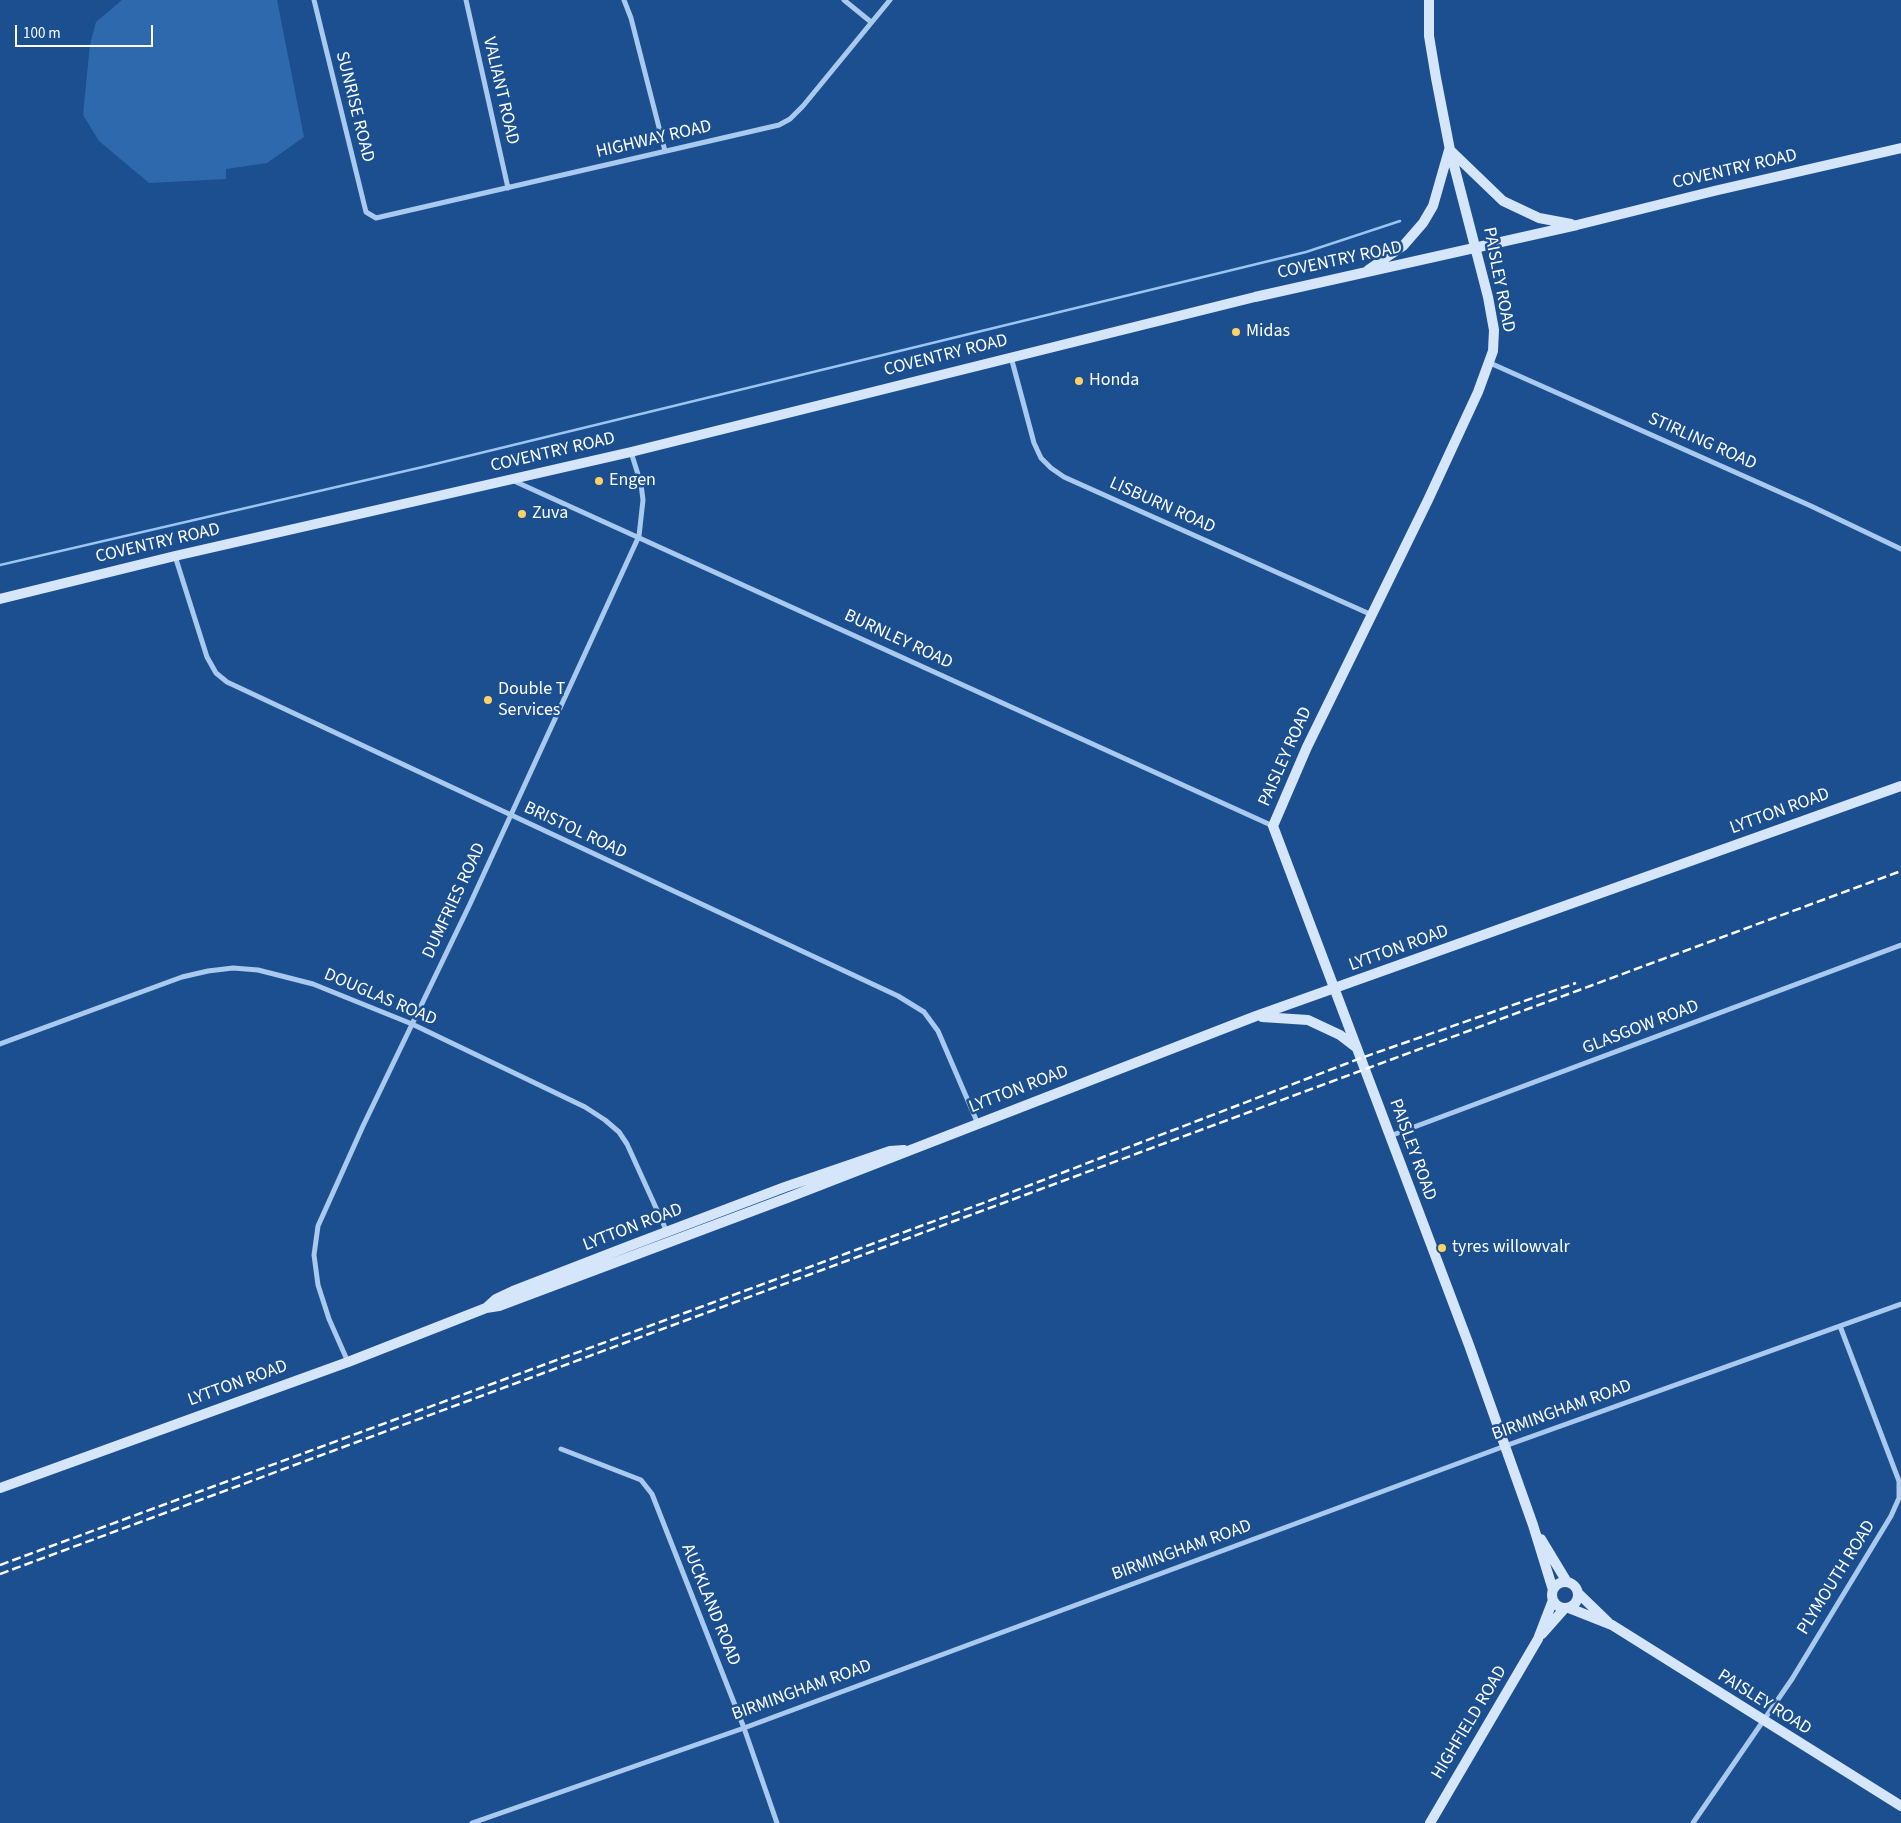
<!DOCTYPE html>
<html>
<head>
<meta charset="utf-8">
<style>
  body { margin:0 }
  #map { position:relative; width:1901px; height:1823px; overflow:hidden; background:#1b4f8f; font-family:"Source Sans 3",sans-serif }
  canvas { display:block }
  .scale { position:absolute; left:15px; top:25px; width:138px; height:22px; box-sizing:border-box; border:2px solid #fff; border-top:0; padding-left:6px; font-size:15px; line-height:18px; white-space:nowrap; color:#fff; -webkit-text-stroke:4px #1b4f8f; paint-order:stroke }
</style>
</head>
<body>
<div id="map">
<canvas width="1901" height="1823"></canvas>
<div class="scale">100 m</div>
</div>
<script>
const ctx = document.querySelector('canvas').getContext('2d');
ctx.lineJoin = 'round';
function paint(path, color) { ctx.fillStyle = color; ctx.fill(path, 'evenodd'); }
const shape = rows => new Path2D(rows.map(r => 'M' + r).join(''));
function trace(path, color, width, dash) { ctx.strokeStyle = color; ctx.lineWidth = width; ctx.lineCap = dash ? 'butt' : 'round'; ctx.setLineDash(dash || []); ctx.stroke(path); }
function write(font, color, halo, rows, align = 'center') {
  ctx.font = font + ' "Source Sans 3",sans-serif'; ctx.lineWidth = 5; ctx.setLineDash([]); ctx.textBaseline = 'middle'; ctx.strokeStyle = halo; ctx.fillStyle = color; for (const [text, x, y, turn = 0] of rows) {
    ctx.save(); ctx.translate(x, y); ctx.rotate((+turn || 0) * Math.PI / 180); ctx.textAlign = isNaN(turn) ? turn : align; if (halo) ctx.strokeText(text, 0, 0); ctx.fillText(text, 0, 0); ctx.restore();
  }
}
paint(shape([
  [122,0,277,0,304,137,267,163,226,169,226,179,149,183,99,141,83,115,90,44,96,22]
]), '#2e69ad');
trace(shape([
  [0,565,427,466,1306,252,1400,221]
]), '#9cc4f0', 2.5);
trace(shape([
  [314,0,366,212,376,218,779,125,790,119,803,106,890,0],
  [466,0,508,188],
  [624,0,631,18,665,151],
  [844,0,871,22],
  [1011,357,1034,443,1041,458,1051,468,1064,477,1372,615],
  [1490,363,1811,506,1901,549],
  [514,481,1273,826],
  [175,556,207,657,216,673,227,682,898,996,924,1012,938,1031,978,1124],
  [0,1044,182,977,208,971,233,968,258,970,313,984,412,1024,585,1107,605,1120,619,1132,627,1144,667,1232],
  [1390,1136,1901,945],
  [348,1362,329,1319,318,1285,314,1255,318,1226,363,1126,470,904,639,536,643,500,641,484,631,452],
  [561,1449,641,1480,652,1494,744,1728,777,1823],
  [472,1823,744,1728,1505,1446,1901,1304],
  [1693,1823,1792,1679,1891,1516,1899,1498,1899,1481,1840,1326]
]), '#a9c9ee', 5);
trace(shape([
  [1429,0,1429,36,1436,78,1450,150,1488,297,1494,330,1493,351,1478,392,1428,500,1307,747,1273,826,1469,1345,1533,1525,1553,1590],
  [1450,150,1503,201,1539,218,1571,224],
  [1368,270,1403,246,1423,223,1433,206,1449,150],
  [0,599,175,556,631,452,1255,297,1577,225,1714,191,1901,148],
  [1262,1017,1308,1020,1340,1035,1357,1048],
  [486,1308,496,1299,513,1291,632,1245,785,1187,890,1151,904,1150],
  [0,1488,348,1362,486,1308,499,1306,787,1198,1256,1016,1901,786],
  [1541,1539,1567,1582],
  '1552 1595a13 13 0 1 1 26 0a13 13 0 1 1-26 0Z',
  [1578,1593,1608,1622],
  [1569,1608,1612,1625,1901,1806],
  [1542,1634,1565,1608],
  [1430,1823,1538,1639,1553,1600]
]), '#d6e6fa', 10);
trace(shape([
  [0,1565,986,1202,1361,1058,1576,983],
  [0,1574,1901,871]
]), '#fff', 2.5, [9, 4]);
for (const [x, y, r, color] of [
  [1236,332,5,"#ffd166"],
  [1079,381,5,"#ffd166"],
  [599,481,5,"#ffd166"],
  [522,514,5,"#ffd166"],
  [488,700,5,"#ffd166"],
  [1442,1248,5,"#ffd166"]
]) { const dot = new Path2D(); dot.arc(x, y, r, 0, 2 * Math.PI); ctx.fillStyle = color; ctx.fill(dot); trace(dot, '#1b4f8f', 2); }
write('18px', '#fff', '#1b4f8f', [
  ["VALIANT ROAD",500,91,77],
  ["SUNRISE ROAD",354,107,76],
  ["HIGHWAY ROAD",654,140,-13],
  ["COVENTRY ROAD",1735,170,-13],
  ["COVENTRY ROAD",1340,261,-12],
  ["PAISLEY ROAD",1498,280,79],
  ["COVENTRY ROAD",946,356,-14],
  ["STIRLING ROAD",1702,442,24],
  ["COVENTRY ROAD",553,453,-13],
  ["LISBURN ROAD",1162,506,24],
  ["COVENTRY ROAD",158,544,-13],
  ["BURNLEY ROAD",898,640,25],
  ["PAISLEY ROAD",1286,757,-66],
  ["LYTTON ROAD",1780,812,-20],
  ["BRISTOL ROAD",575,831,25],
  ["DUMFRIES ROAD",455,901,-65],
  ["LYTTON ROAD",1399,949,-20],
  ["DOUGLAS ROAD",380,998,23],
  ["GLASGOW ROAD",1641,1028,-21],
  ["LYTTON ROAD",1019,1090,-21],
  ["PAISLEY ROAD",1412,1150,70],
  ["LYTTON ROAD",633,1228,-21],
  ["LYTTON ROAD",238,1384,-20],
  ["BIRMINGHAM ROAD",1562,1411,-20],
  ["BIRMINGHAM ROAD",1182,1551,-20],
  ["PLYMOUTH ROAD",1837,1578,-58],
  ["AUCKLAND ROAD",710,1605,68],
  ["BIRMINGHAM ROAD",802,1691,-20],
  ["PAISLEY ROAD",1764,1703,32],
  ["HIGHFIELD ROAD",1470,1723,-59]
]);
write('18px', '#fff', '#1b4f8f', [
  ["Midas",1246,332],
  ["Honda",1089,381],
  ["Engen",609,481],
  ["Zuva",532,514],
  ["Double T",498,690],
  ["Services",498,711],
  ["tyres willowvalr",1452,1248]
], 'left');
</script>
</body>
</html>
